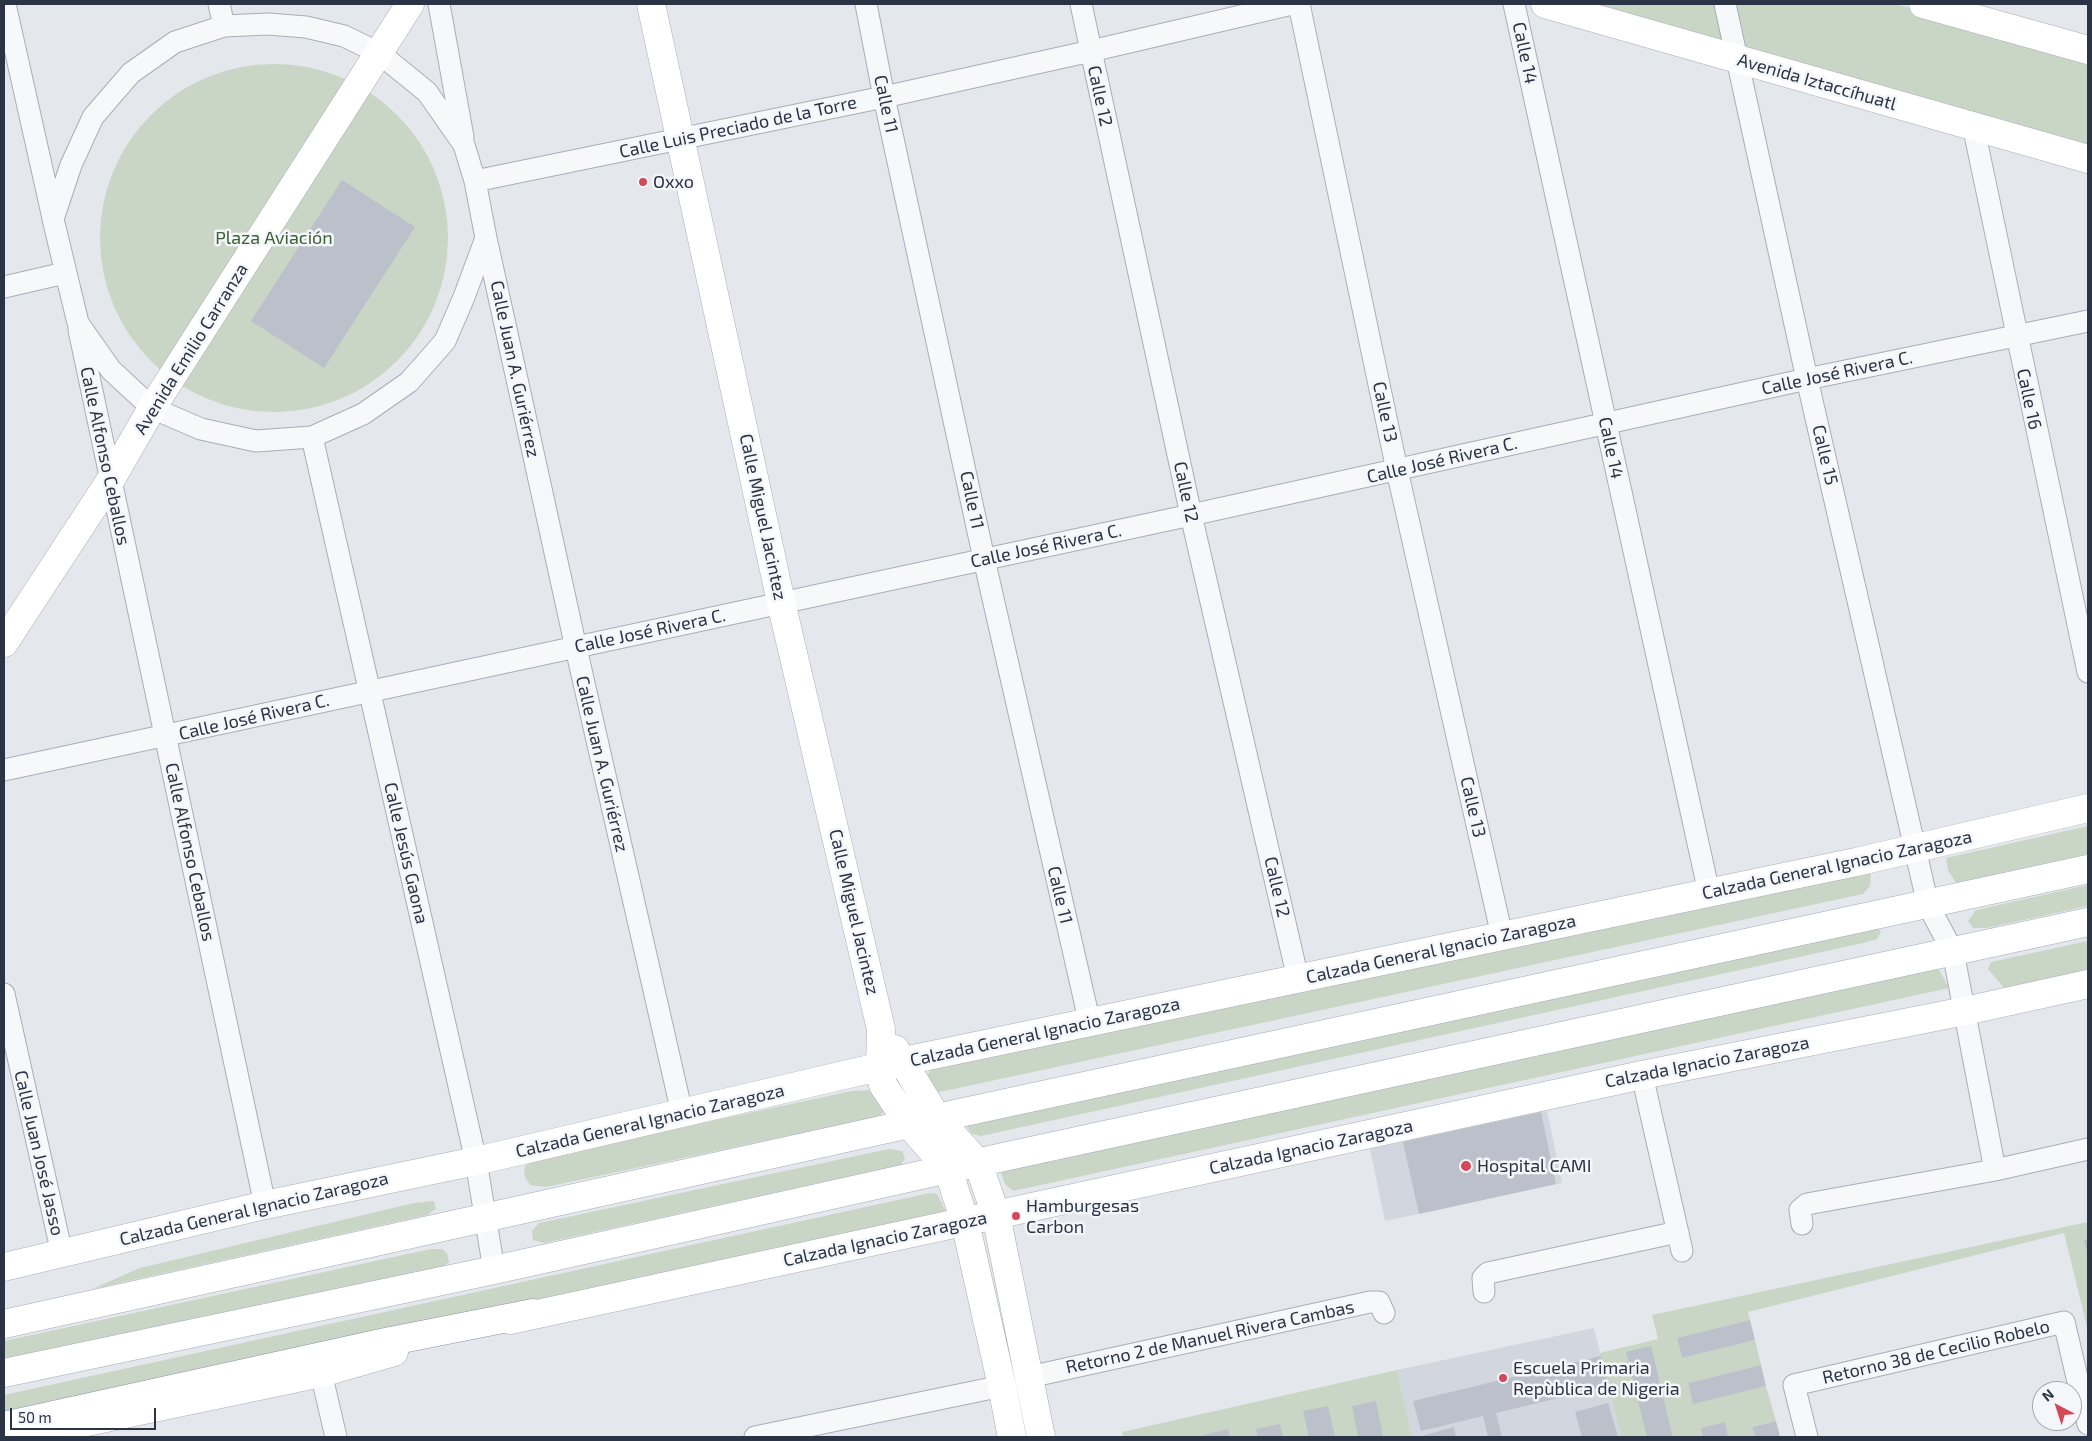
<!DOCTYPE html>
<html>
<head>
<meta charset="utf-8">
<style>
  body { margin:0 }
  #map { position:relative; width:2092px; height:1441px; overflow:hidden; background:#e4e7ec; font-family:"Exo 2",sans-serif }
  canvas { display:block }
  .frame { position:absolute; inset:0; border:5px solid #2b3445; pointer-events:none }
  .north { position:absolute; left:2032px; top:1381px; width:50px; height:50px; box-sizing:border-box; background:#f4f6f9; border:1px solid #a4a8b1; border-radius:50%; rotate:320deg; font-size:14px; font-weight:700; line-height:20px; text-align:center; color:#2b3445 }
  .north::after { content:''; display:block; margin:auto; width:18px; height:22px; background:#d1495b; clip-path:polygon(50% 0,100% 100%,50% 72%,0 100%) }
  .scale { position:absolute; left:10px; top:1408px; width:146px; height:22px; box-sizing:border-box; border:2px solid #2b3445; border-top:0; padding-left:6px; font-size:15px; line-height:18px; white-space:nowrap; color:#2b3445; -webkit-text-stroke:4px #f4f6f9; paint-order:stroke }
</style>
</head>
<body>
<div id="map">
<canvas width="2092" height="1441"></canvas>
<div class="frame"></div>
<div class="north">N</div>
<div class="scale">50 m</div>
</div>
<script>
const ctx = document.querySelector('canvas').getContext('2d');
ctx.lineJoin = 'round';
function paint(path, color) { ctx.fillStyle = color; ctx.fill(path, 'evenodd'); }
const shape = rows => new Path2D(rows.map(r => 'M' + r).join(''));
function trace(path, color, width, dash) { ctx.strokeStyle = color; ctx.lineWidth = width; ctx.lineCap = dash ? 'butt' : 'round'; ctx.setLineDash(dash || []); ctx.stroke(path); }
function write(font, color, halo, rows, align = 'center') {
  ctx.font = font + ' "Exo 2",sans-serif'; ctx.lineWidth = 5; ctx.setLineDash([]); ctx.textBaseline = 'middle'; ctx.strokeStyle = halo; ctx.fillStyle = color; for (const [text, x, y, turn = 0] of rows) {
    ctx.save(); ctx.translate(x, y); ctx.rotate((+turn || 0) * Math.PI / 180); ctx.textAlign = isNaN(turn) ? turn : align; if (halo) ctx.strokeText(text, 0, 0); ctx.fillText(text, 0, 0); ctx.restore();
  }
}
paint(shape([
  [1547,1111,1562,1183,1385,1221,1370,1149],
  [1594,1328,1621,1437,1412,1437,1397,1370]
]), '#d2d6de');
paint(shape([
  [1577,4,1896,4,2088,57,2088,151],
  '100 238a174 174 0 1 1 348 0a174 174 0 1 1-348 0Z',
  [2088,826,2088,854,1956,883,1948,870,1946,858],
  [1864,868,1871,875,1870,886,1863,894,935,1093,927,1076,932,1067],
  [2088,885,2088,906,1987,928,1973,928,1968,921,1976,910],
  [1874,923,1881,932,1877,939,1863,943,981,1136,972,1134,967,1127,969,1121],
  [2088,941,2088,975,2017,991,2004,988,1988,969,1991,962],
  [1935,962,1949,988,1013,1191,1005,1184,1000,1170],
  [875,1090,887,1110,877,1117,546,1187,530,1185,524,1175,525,1166,538,1158,852,1091],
  [889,1149,902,1151,905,1158,901,1165,544,1243,533,1240,532,1231,539,1223],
  [930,1193,937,1194,948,1215,4,1422,4,1395],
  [434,1201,436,1209,427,1215,92,1289,140,1268,414,1203],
  [2088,1222,2088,1331,2064,1233,1748,1312,1750,1320,1677,1338,1682,1358,1755,1340,1761,1365,1688,1383,1693,1403,1766,1386,1776,1421,1752,1427,1755,1437,1621,1437,1600,1353,1658,1339,1652,1315],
  [431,1249,442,1249,447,1253,449,1262,444,1266,431,1270,4,1359,4,1341],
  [1397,1370,1412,1437,1123,1437,1122,1432]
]), '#c9d6c5');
paint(shape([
  [342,180,415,227,324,368,251,321],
  [1541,1112,1556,1184,1419,1214,1403,1142],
  [2088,1239,2088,1256,2084,1240],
  [1750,1320,1755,1340,1682,1358,1677,1338],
  [1651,1346,1670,1426,1673,1437,1647,1437,1626,1352],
  [1601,1356,1608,1386,1496,1413,1502,1437,1488,1437,1483,1416,1421,1431,1413,1401],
  [1761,1365,1766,1386,1693,1404,1688,1383],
  [1376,1401,1383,1437,1358,1437,1352,1406],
  [1608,1403,1618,1437,1582,1437,1575,1412],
  [1328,1406,1335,1437,1309,1437,1303,1411],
  [1776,1421,1780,1437,1755,1437,1752,1427],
  [1725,1422,1728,1437,1703,1437,1701,1428],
  [1280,1424,1283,1437,1258,1437,1256,1429],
  [1454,1427,1456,1437,1418,1437],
  [1228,1429,1230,1437,1204,1437,1204,1435]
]), '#bbc0ca');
const street = shape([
  [5,4,53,218],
  [219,4,224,26],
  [439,4,463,137],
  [866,4,884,97,984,559,1090,1024],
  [1081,4,1191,515,1298,979],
  [1299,4,1397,470,1502,936],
  [1514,4,1709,893],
  [1725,4,1807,379,1928,905,1953,952,1995,1170],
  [268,24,306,27,344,36,379,53,427,92,464,145,475,181,486,238,464,297,445,341,409,382,363,414,312,437,256,441,201,429,152,408,111,370,78,323,53,219,71,165,93,117,131,73,175,42,224,26,268,24],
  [1973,125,2088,672],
  [475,181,884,97,1091,51,1292,4],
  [486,238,576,648,682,1113],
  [4,287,65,273],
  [79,330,265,1205],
  [312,437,476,1161,494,1270],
  [4,770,1191,515,1807,379,2088,321],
  [4,994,62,1254],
  [1642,1075,1682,1251],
  [1802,1224,1800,1210,1807,1204,1995,1170,2088,1149],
  [1484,1292,1483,1278,1488,1273,1678,1232],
  [321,1373,336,1437],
  [1029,1377,1370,1302,1379,1302,1384,1313],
  [755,1437,1002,1386],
  [1807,1437,1794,1385,2064,1322,2088,1424]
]);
const secondary = shape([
  [651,4,781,602,881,1029,880,1067,883,1085,909,1124,948,1169,965,1222,1002,1386,1012,1437],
  [1545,4,2088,159],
  [1923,4,2088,50],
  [4,643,110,481,152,408,410,4],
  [895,1049,937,1118,978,1163,996,1215,1041,1437],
  [4,1267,265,1205,476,1161,904,1061,1856,862,2088,808],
  [510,1320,1642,1075,1965,1011,2088,984],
  [34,1433,321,1373,394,1352]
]);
const primary = shape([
  [4,1324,909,1124,2088,869],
  [4,1373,494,1270,948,1169,2088,922]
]);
const highway = shape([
  [4,1426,386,1342,533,1313]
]);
trace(street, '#a9aeb7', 23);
trace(secondary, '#a9aeb7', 29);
trace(primary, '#a3abb8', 29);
trace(highway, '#8b94a3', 29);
trace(street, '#f7f8fa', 21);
trace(secondary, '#fff', 28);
trace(primary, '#fff', 28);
trace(highway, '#fff', 28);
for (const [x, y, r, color] of [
  [643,182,5,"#d1495b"],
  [1466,1166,6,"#d1495b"],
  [1016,1216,5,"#d1495b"],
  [1503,1378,5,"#d1495b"]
]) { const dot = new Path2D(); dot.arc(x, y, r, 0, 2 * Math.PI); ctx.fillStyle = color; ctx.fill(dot); trace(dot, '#f4f6f9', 2); }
write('18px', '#2b3445', '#f4f6f9', [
  ["Calle 14",1525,53,78],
  ["Avenida Iztaccíhuatl",1817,82,16],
  ["Calle 12",1100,96,78],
  ["Calle 11",886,104,78],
  ["Calle Luis Preciado de la Torre",738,127,-12],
  ["Avenida Emilio Carranza",191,349,-58],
  ["Calle Juan A. Guriérrez",515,369,78],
  ["Calle José Rivera C.",1837,373,-12],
  ["Calle 16",2029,399,78],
  ["Calle 13",1385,412,78],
  ["Calle 14",1611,448,78],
  ["Calle 15",1825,455,77],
  ["Calle Alfonso Ceballos",105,456,78],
  ["Calle José Rivera C.",1442,460,-13],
  ["Calle 12",1186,492,78],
  ["Calle 11",972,500,78],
  ["Calle Miguel Jacintez",763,517,78],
  ["Calle José Rivera C.",1046,546,-12],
  ["Calle José Rivera C.",650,631,-12],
  ["Calle José Rivera C.",254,717,-13],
  ["Calle Juan A. Guriérrez",602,764,77],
  ["Calle 13",1473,807,77],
  ["Calle Alfonso Ceballos",190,852,78],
  ["Calle Jesús Gaona",406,853,77],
  ["Calzada General Ignacio Zaragoza",1837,865,-12],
  ["Calle 12",1277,887,77],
  ["Calle 11",1060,895,77],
  ["Calle Miguel Jacintez",854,912,77],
  ["Calzada General Ignacio Zaragoza",1441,949,-12],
  ["Calzada General Ignacio Zaragoza",1045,1032,-12],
  ["Calzada Ignacio Zaragoza",1707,1062,-11],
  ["Calzada General Ignacio Zaragoza",650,1121,-13],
  ["Calzada Ignacio Zaragoza",1311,1147,-12],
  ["Calle Juan José Jasso",39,1153,77],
  ["Calzada General Ignacio Zaragoza",254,1209,-13],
  ["Calzada Ignacio Zaragoza",885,1239,-12],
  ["Retorno 2 de Manuel Rivera Cambas",1210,1337,-12],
  ["Retorno 38 de Cecilio Robelo",1936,1352,-13]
]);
write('18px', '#2b3445', '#f4f6f9', [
  ["Oxxo",653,182],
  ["Hospital CAMI",1477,1166],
  ["Hamburgesas",1026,1206],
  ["Carbon",1026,1227],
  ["Escuela Primaria",1513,1368],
  ["Repùblica de Nigeria",1513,1389]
], 'left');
write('18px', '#3f6138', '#f4f6f9', [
  ["Plaza Aviación",274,238]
]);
</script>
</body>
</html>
